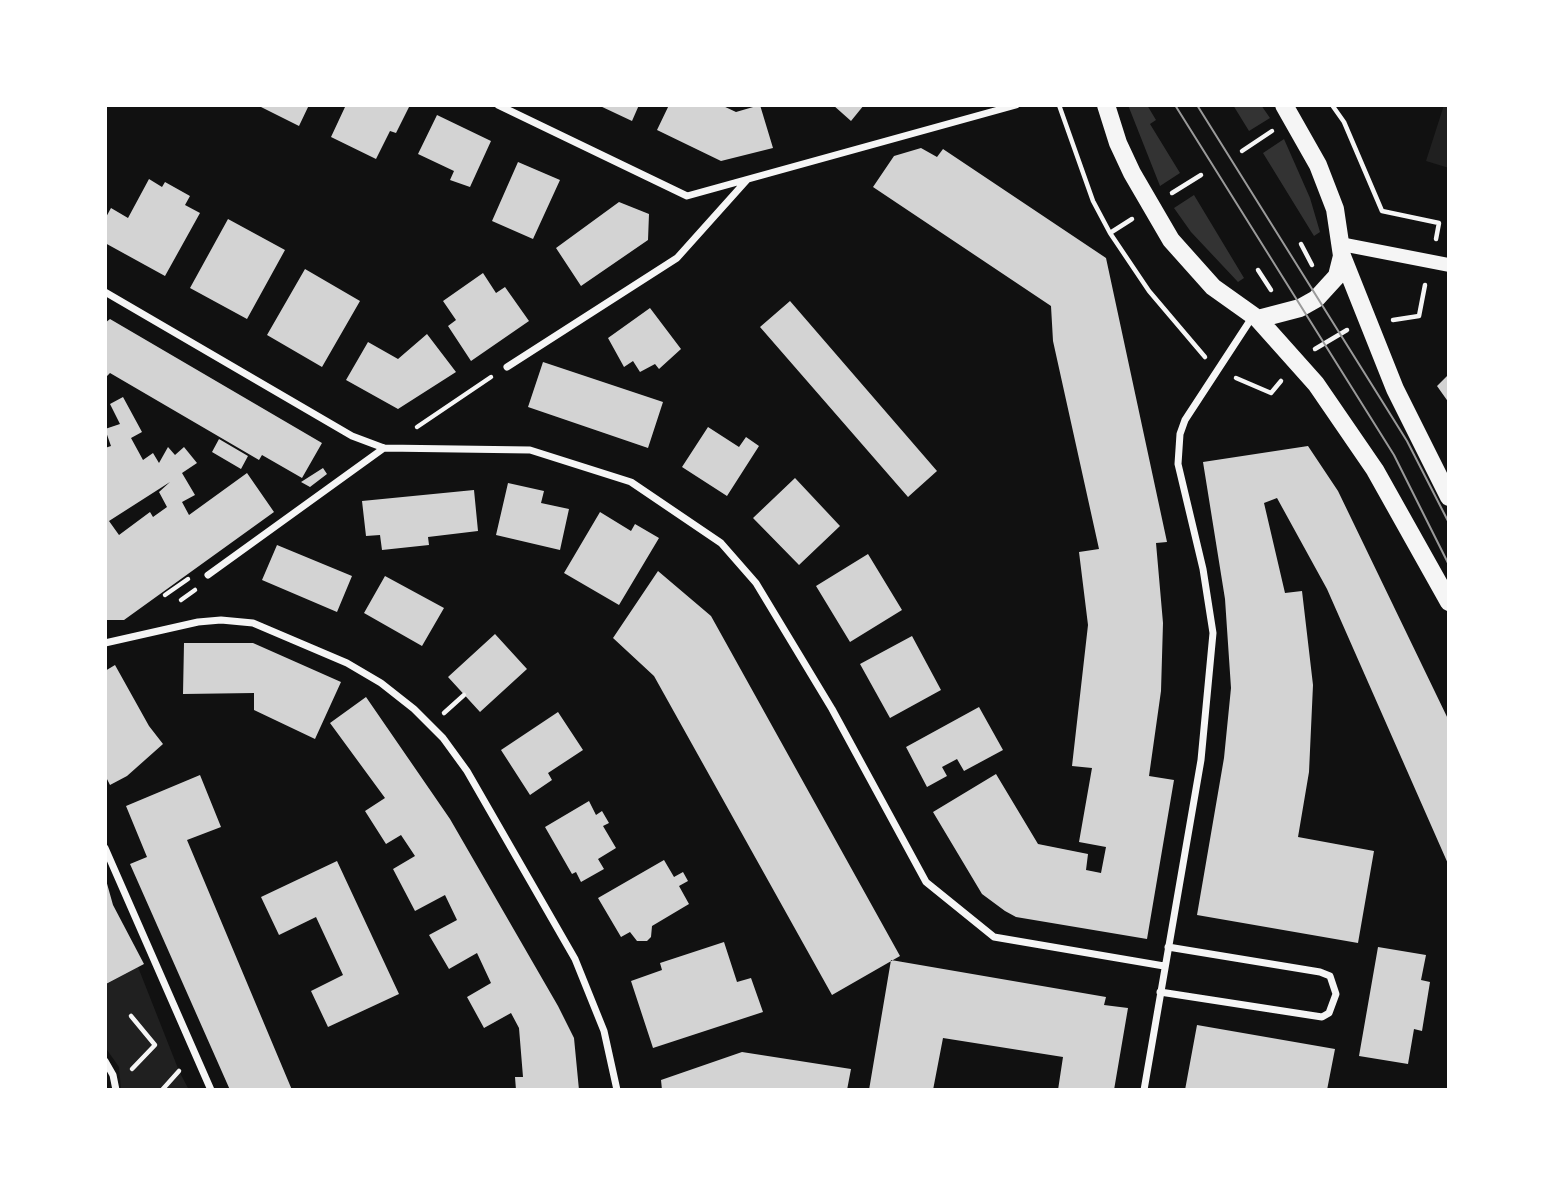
<!DOCTYPE html>
<html>
<head>
<meta charset="utf-8">
<style>
  body { margin:0 }
  #map { position:relative; width:1554px; height:1195px; overflow:hidden; background:#111; font-family:"Golos Text",sans-serif }
  canvas { display:block }
  .frame { position:absolute; inset:0; border:107px solid #fff; pointer-events:none }
</style>
</head>
<body>
<div id="map">
<canvas width="1554" height="1195"></canvas>
<div class="frame"></div>
</div>
<script>
const ctx = document.querySelector('canvas').getContext('2d');
ctx.lineJoin = 'round';
function paint(path, color) { ctx.fillStyle = color; ctx.fill(path, 'evenodd'); }
const shape = rows => new Path2D(rows.map(r => 'M' + r).join(''));
function trace(path, color, width, dash) { ctx.strokeStyle = color; ctx.lineWidth = width; ctx.lineCap = dash ? 'butt' : 'round'; ctx.setLineDash(dash || []); ctx.stroke(path); }
paint(shape([
  [1444,105,1449,105,1449,168,1426,161],
  [138,967,179,1071,189,1090,121,1090,119,1067,105,1047,105,985]
]), '#202020');
paint(shape([
  [1128,105,1147,105,1156,120,1150,124,1180,173,1160,186],
  [1233,105,1261,105,1270,118,1249,131],
  [1284,139,1310,198,1320,232,1314,236,1263,153],
  [1194,195,1244,278,1238,282,1191,232,1174,208]
]), '#333');
paint(shape([
  [257,105,309,105,299,126],
  [341,105,410,105,396,133,390,131,376,159,331,137,345,107],
  [598,105,639,105,632,121],
  [669,105,721,105,736,112,760,105,773,148,721,161,657,130],
  [833,105,864,105,851,121],
  [437,115,491,141,470,187,450,180,454,171,418,154],
  [921,148,937,157,943,149,1106,258,1167,542,1156,543,1163,623,1161,691,1149,776,1174,780,1147,939,1016,917,1005,911,982,894,933,812,996,774,1038,844,1088,854,1086,870,1101,873,1106,847,1079,842,1092,768,1072,766,1088,625,1079,552,1099,549,1053,341,1051,306,873,187,894,156],
  [518,162,560,180,533,239,492,221],
  [149,179,162,187,165,182,190,196,185,205,200,213,165,276,105,243,105,219,111,208,128,218],
  [619,202,649,214,648,240,581,286,556,248],
  [228,219,285,250,247,319,190,288],
  [305,269,360,301,322,367,267,335],
  [483,273,496,293,505,287,529,321,471,361,448,326,456,320,443,301],
  [790,301,937,471,908,497,760,327],
  [650,308,681,349,659,369,655,364,640,372,633,361,624,367,608,338],
  [110,319,322,443,302,478,262,455,259,460,110,373,105,378,105,323],
  [427,334,456,372,398,409,346,380,368,342,398,359],
  [543,362,663,402,648,448,528,407],
  [1449,374,1449,403,1437,386],
  [123,397,142,432,131,438,143,460,153,453,159,463,168,447,175,455,184,447,197,463,182,473,195,495,182,502,189,515,247,473,274,512,124,620,105,620,105,448,111,446,105,429,120,424,110,404],
  [170,482,159,492,167,507,153,517,150,512,119,535,109,521],
  [708,427,739,447,746,437,759,446,727,496,682,467],
  [219,439,248,456,241,469,212,452],
  [1308,446,1338,491,1449,721,1449,866,1327,589,1277,498,1264,503,1285,593,1302,591,1313,685,1309,772,1298,837,1374,851,1358,943,1197,915,1224,758,1231,688,1225,599,1203,462],
  [323,468,327,474,310,487,301,482],
  [795,478,840,526,799,565,753,518],
  [508,483,544,491,541,503,569,509,560,550,496,535],
  [474,490,478,531,428,537,429,545,382,550,380,535,366,536,362,501],
  [600,512,631,531,635,524,659,538,619,605,564,573],
  [277,545,352,576,337,612,262,580],
  [868,554,902,610,850,642,816,586],
  [658,571,711,616,900,956,832,995,654,676,613,638],
  [385,576,444,608,422,646,364,613],
  [495,634,527,669,480,712,448,677],
  [912,636,941,690,890,718,860,664],
  [184,643,253,643,341,682,315,739,254,710,254,693,183,694],
  [115,665,149,726,163,744,127,776,110,785,105,775,105,671],
  [366,697,450,819,558,1006,574,1038,579,1090,516,1090,515,1077,523,1077,519,1028,511,1013,484,1028,467,997,491,983,477,953,449,969,429,935,457,920,445,895,415,911,393,869,415,856,401,835,386,844,365,811,385,798,330,723],
  [979,707,1003,750,964,771,957,759,942,767,947,776,927,787,906,747],
  [558,712,583,750,548,773,552,780,530,795,501,750],
  [200,775,221,827,187,840,292,1090,230,1090,130,864,147,857,126,806],
  [589,801,596,815,602,811,609,823,603,826,616,848,598,859,604,869,581,882,576,872,572,874,545,827],
  [664,860,674,877,683,872,688,881,679,886,689,904,652,926,651,937,647,941,637,941,630,932,621,937,598,898],
  [337,861,399,994,328,1027,311,991,343,975,316,917,279,935,261,897],
  [106,880,113,905,144,964,106,984],
  [724,942,737,982,751,978,763,1012,653,1048,631,981,662,970,660,963],
  [1378,947,1426,955,1421,980,1430,982,1422,1031,1414,1029,1408,1064,1359,1056],
  [891,960,1106,997,1104,1005,1128,1008,1114,1090,1058,1090,1063,1057,943,1038,933,1090,869,1090],
  [1197,1025,1335,1049,1327,1090,1185,1090],
  [742,1052,851,1069,847,1090,662,1090,661,1080]
]), '#d3d3d3');
trace(shape([
  [1059,105,1093,201,1110,233,1149,291,1205,357],
  [1332,105,1344,122,1382,211,1439,223,1436,239],
  [1242,151,1272,131],
  [1172,193,1201,175],
  [1110,233,1132,219],
  [1301,244,1312,265],
  [1258,270,1271,290],
  [1393,320,1419,316,1425,285],
  [1315,349,1347,330],
  [1236,378,1271,393,1281,381],
  [417,427,491,377],
  [165,595,188,579],
  [181,600,195,590],
  [444,713,464,695],
  [131,1016,155,1045,132,1069],
  [162,1090,179,1071]
]), '#f5f5f5', 4.5);
trace(shape([
  [498,105,687,196,1016,105],
  [105,292,352,436,384,448,530,450,631,482,721,543,756,583,832,709,926,882,994,937,1164,966],
  [507,367,677,258,746,181],
  [208,575,384,448],
  [105,643,198,622,221,620,253,623,347,663,381,683,414,709,443,738,467,771,575,959,604,1031,617,1090],
  [105,848,211,1090],
  [1160,992,1322,1017,1329,1013,1336,994,1330,976,1320,972,1168,947],
  [105,1061,113,1075,116,1090],
  [1144,1090,1201,760,1213,633,1203,569,1178,464,1180,434,1185,420,1253,316]
]), '#f5f5f5', 7);
trace(shape([
  [1341,244,1449,265]
]), '#f5f5f5', 14);
trace(shape([
  [1106,105,1118,143,1132,173,1171,240,1213,287,1258,319,1316,384,1375,470,1449,602],
  [1342,256,1395,389,1449,497],
  [1258,319,1300,308,1316,299,1337,276,1342,256,1335,209,1318,165,1284,105]
]), '#f5f5f5', 18);
trace(shape([
  [1175,105,1394,455,1449,565],
  [1197,105,1407,441,1449,523]
]), '#9a9a9a', 2);
</script>
</body>
</html>
